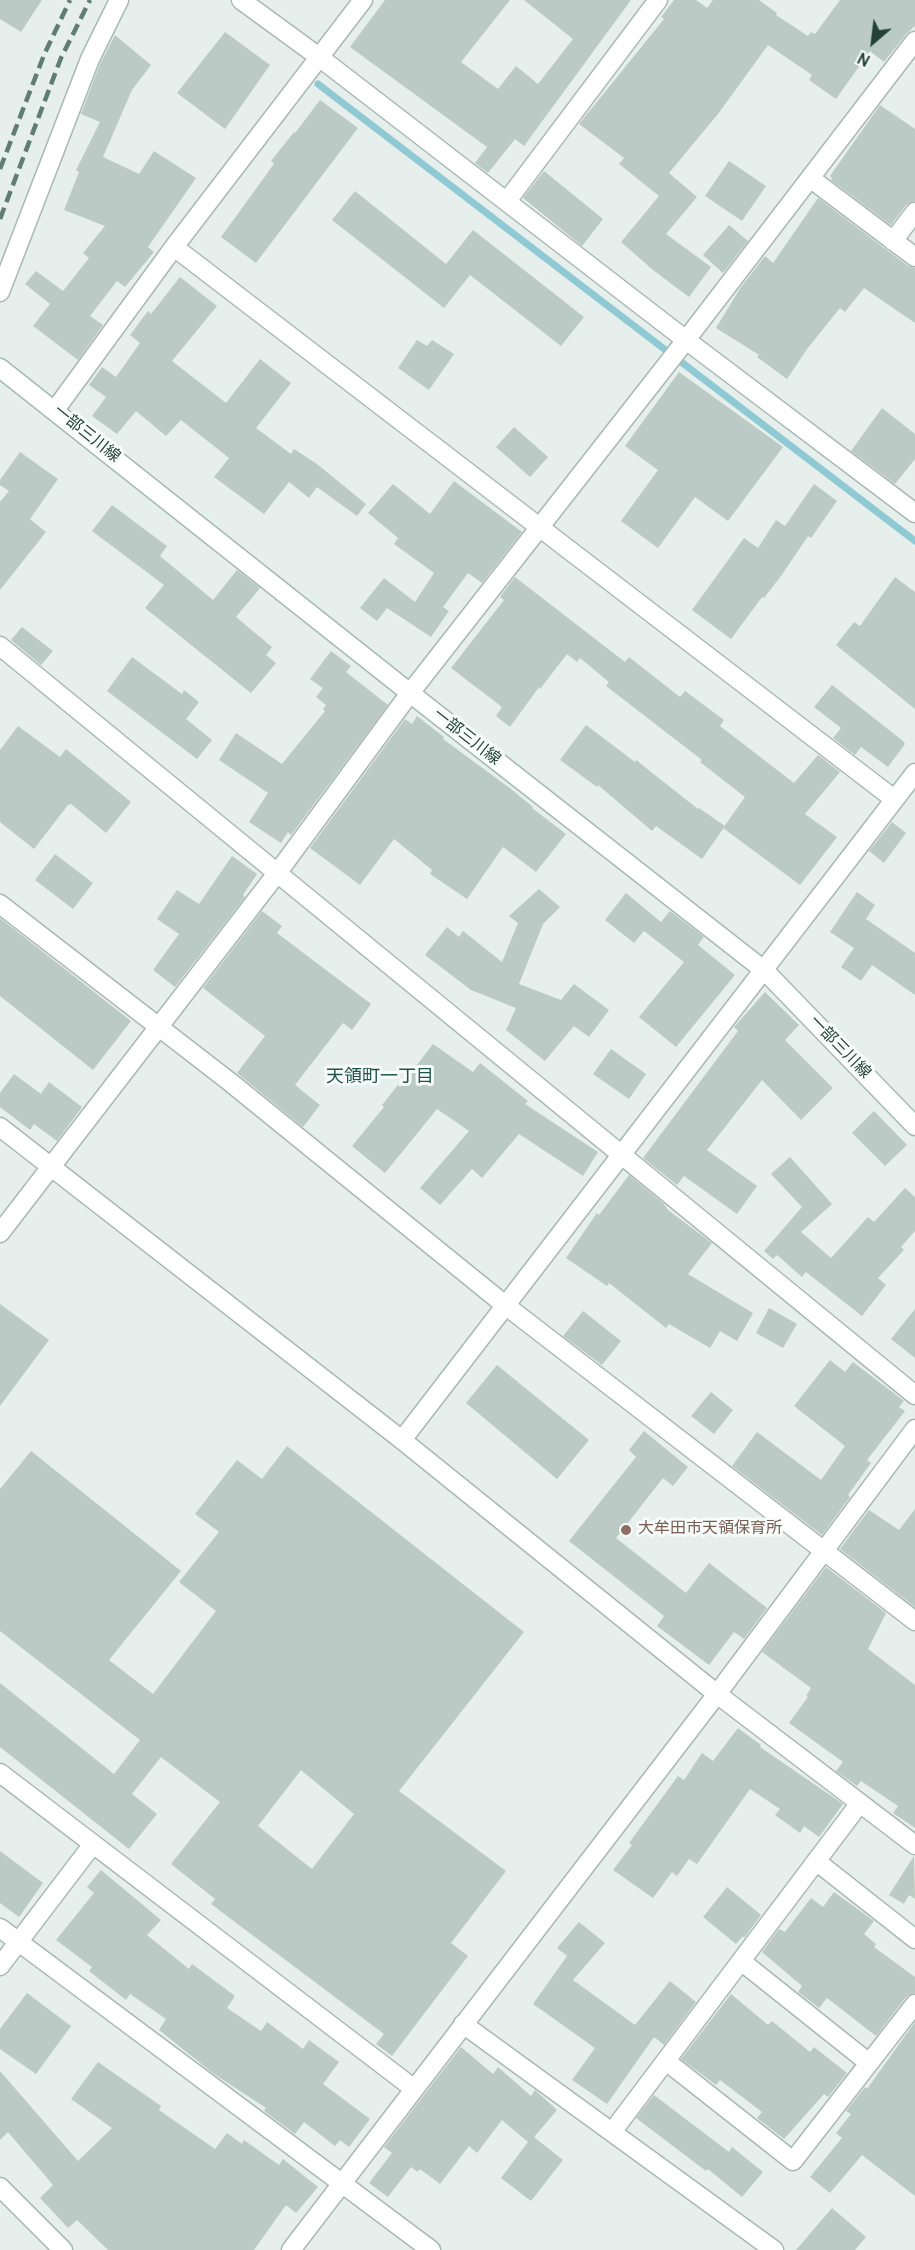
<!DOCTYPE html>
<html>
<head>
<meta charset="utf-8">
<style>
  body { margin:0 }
  #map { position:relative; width:915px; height:2250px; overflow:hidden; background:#e6efeb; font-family:Overpass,sans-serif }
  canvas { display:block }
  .north { position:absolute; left:843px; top:12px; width:60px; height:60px; -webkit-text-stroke:4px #f7fbf9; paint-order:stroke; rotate:208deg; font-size:16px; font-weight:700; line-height:24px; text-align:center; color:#24423a }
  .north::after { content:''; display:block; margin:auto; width:21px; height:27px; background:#24423a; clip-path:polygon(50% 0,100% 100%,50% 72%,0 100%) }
</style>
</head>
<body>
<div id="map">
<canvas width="915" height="2250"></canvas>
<div class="north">N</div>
</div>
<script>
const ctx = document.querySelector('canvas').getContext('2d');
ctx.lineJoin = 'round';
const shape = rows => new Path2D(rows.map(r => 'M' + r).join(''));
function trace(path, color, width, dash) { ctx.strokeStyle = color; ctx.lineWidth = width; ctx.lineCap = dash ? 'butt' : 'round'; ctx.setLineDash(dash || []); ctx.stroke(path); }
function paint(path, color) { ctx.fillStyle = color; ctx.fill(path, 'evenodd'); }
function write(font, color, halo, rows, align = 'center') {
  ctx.font = font + ' Overpass,"Noto Sans JP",sans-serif'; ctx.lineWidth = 6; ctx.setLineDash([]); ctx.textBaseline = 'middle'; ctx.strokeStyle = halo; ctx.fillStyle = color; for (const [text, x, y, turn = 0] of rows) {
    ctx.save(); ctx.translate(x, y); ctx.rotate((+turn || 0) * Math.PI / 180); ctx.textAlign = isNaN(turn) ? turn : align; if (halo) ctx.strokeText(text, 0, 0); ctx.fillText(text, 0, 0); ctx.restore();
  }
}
trace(shape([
  [318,84,915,541]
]), '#8ec9d4', 7);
paint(shape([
  [0,0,42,0,21,32,0,19],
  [385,0,510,0,461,62,498,89,516,66,538,84,573,39,524,0,631,0,524,146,515,139,488,173,475,163,487,147,350,47],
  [674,0,696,0,707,8,713,0,759,0,777,13,776,15,808,36,811,32,815,34,840,0,915,0,915,26,906,34,884,62,870,51,836,99,809,80,812,75,768,45,718,114,669,173,697,197,666,234,711,267,689,297,653,270,621,242,659,196,619,164,624,158,579,124,664,19,661,17],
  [225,32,270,65,225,129,177,93],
  [115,35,151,65,132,90,103,157,139,174,154,151,196,178,148,247,154,252,125,287,117,281,90,316,103,325,78,360,33,326,50,304,25,284,36,271,63,291,89,258,83,253,105,226,64,210,79,172,76,170,100,122,81,114,100,64],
  [320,100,358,128,256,263,221,237,274,164,271,161,294,132,295,133],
  [880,105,915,129,915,201,906,205,891,225,831,180,832,178,830,176],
  [729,161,766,186,742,221,705,196],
  [544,171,603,219,582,246,523,198],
  [355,191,446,264,473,230,584,317,561,346,470,275,444,308,332,220],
  [818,198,908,266,915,268,915,323,864,288,845,312,840,308,807,349,787,379,757,357,759,355,716,328,741,287,765,256,773,263],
  [729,225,748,241,723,273,703,255],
  [180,277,217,306,172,361,226,403,260,359,291,383,256,428,291,454,294,449,317,464,366,504,357,516,317,487,309,498,289,482,264,514,214,477,229,458,181,420,166,436,136,411,117,434,92,416,106,397,89,385,102,367,116,377,140,343,130,335,148,311,151,314],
  [417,340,427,346,432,340,454,354,429,390,398,368],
  [679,372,783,447,728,521,695,497,658,548,621,521,658,470,625,446],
  [882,408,915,434,915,459,895,484,851,451],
  [514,427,548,457,530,477,496,447],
  [20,452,58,479,30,519,46,532,0,590,0,502,9,491,0,485,0,480],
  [454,481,522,532,482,583,468,573,443,607,449,611,431,637,387,608,377,621,360,608,384,578,415,602,434,573,394,544,398,538,368,513,393,484,430,514],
  [814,484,837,501,811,538,808,536,781,576,764,598,762,597,731,639,692,610,744,538,758,548,776,520,785,526],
  [112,505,167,546,160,556,213,600,237,570,260,588,236,617,272,647,266,655,276,663,251,693,145,608,164,585,92,531],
  [515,577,625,662,629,657,680,697,685,691,724,720,720,726,794,783,818,755,840,772,805,814,837,837,800,885,723,828,745,797,700,762,702,760,606,686,609,682,580,658,577,662,567,654,540,689,539,687,510,727,496,716,502,707,451,668,504,600,500,597],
  [895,577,915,592,915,709,836,645,854,622,860,626],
  [22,627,53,651,41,665,11,640],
  [331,651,351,666,346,672,388,705,291,835,288,832,281,843,249,822,268,793,219,760,236,733,282,764,325,711,323,709,326,705,316,697,323,688,310,679],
  [132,657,182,694,184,690,199,702,186,719,212,740,197,759,107,691],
  [832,685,903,741,905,744,888,767,861,747,855,755,833,738,841,728,814,707],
  [417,716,444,737,443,739,511,789,533,807,532,808,566,834,536,872,503,847,467,899,430,874,432,870,394,839,360,885,310,848,405,719,412,724],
  [586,725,635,762,636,760,698,809,699,808,725,826,702,859,656,826,652,831,598,785,597,787,560,760],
  [18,726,60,757,66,749,131,802,106,833,71,804,68,805,34,849,0,822,0,750],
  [892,822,906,833,884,863,869,851],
  [55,854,93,883,73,909,35,880],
  [232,856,257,874,243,895,245,897,175,987,153,970,179,934,157,919,177,890,199,904],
  [539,889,560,907,543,924,519,984,561,1000,574,984,609,1010,589,1037,574,1026,545,1061,506,1030,516,1008,471,990,425,955,447,927,459,937,463,931,502,962,518,923,509,916],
  [857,892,875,905,866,919,915,953,915,995,872,965,861,981,841,967,854,948,830,932],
  [626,893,661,922,670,911,704,937,698,945,735,975,676,1047,639,1017,684,962,644,931,634,943,605,920],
  [262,911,282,926,277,933,371,1004,352,1030,343,1023,295,1085,320,1105,303,1127,237,1073,265,1036,203,988],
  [0,918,131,1021,93,1070,0,996],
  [765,992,799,1025,785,1040,833,1088,801,1120,762,1080,707,1150,757,1186,737,1214,684,1176,677,1185,643,1158,738,1031,734,1027],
  [433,1044,473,1072,480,1063,528,1101,525,1104,598,1152,583,1176,519,1134,482,1178,472,1169,440,1205,420,1188,469,1131,437,1109,385,1173,352,1146,384,1107,382,1105,398,1085,400,1087],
  [611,1049,646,1074,629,1099,593,1074],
  [14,1074,41,1094,49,1082,82,1107,57,1141,34,1124,30,1130,0,1107,0,1093],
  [874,1111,907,1145,885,1166,852,1133],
  [790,1157,832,1204,801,1232,831,1258,868,1217,874,1222,905,1188,915,1197,915,1231,901,1247,904,1250,878,1278,886,1285,862,1316,806,1272,802,1277,777,1255,773,1259,764,1251,802,1207,771,1174],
  [629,1175,663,1203,668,1210,712,1243,688,1274,753,1313,737,1341,720,1331,710,1348,669,1324,666,1328,609,1283,607,1286,566,1258,597,1213,599,1215],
  [0,1304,49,1340,0,1406],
  [769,1308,797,1324,783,1348,756,1333],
  [915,1309,915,1358,891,1339],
  [583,1311,621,1341,602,1365,563,1336],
  [830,1360,845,1372,853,1362,904,1401,899,1407,905,1411,867,1460,871,1463,848,1495,850,1497,822,1535,732,1466,757,1432,821,1480,845,1446,794,1406],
  [497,1365,589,1440,557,1479,466,1403],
  [711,1392,733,1410,714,1434,691,1416],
  [644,1431,688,1467,673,1486,663,1478,616,1538,686,1593,709,1563,767,1608,744,1639,734,1632,709,1665,657,1626,664,1616,569,1541,636,1457,629,1450],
  [287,1446,524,1632,399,1791,506,1871,451,1943,468,1956,392,2056,376,2044,384,2034,211,1904,215,1899,171,1864,220,1802,161,1757,132,1794,157,1814,129,1849,0,1747,0,1683,114,1774,140,1740,0,1631,0,1489,31,1451,181,1571,109,1660,153,1694,216,1611,179,1582,219,1532,195,1514,237,1460,262,1479],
  [301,1770,354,1814,312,1869,258,1826],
  [915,1509,915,1607,840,1549,869,1510,899,1530],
  [826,1567,886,1613,868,1649,915,1685,915,1828,893,1813,898,1806,861,1781,857,1786,836,1771,843,1762,789,1723,808,1697,806,1696,811,1688,762,1652],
  [738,1728,761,1745,760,1747,843,1804,819,1837,804,1826,800,1833,775,1815,780,1809,750,1789,697,1864,689,1859,677,1876,672,1872,653,1898,613,1870,632,1845,629,1843,678,1776,684,1780,702,1753,713,1761],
  [0,1851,43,1883,19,1917,0,1903],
  [914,1856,915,1899,909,1895,904,1904,889,1895],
  [101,1870,161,1920,147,1935,189,1969,192,1964,235,1996,227,2008,261,2031,267,2022,303,2049,309,2040,339,2062,323,2084,370,2119,349,2147,340,2140,335,2146,304,2122,295,2134,264,2111,266,2108,214,2074,159,2030,166,2019,130,1994,126,2000,89,1971,92,1967,56,1940,94,1893,87,1887],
  [727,1887,761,1915,744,1938,743,1936,736,1944,703,1917],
  [834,1892,874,1921,864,1934,876,1944,874,1947,915,1977,915,1993,906,1997,876,2036,827,1998,819,2008,798,1992,802,1986,762,1952,779,1929,785,1932,811,1898,823,1907],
  [579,1922,605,1943,573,1980,635,2025,670,1981,696,2002,664,2045,654,2037,607,2104,572,2080,595,2048,533,2004,567,1956,557,1948],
  [27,1993,71,2026,36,2074,0,2049,0,2029],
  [731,1994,768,2025,772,2021,810,2052,814,2047,847,2073,828,2097,824,2094,784,2139,757,2118,762,2112,720,2080,716,2085,681,2059],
  [915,2022,915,2196,862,2155,830,2193,810,2177,842,2138,836,2133,851,2114,846,2111,865,2087,867,2089],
  [461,2047,493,2074,498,2067,531,2096,535,2090,557,2110,534,2137,563,2160,531,2201,501,2178,528,2142,502,2120,477,2153,469,2146,440,2184,420,2169,418,2172,411,2167,388,2197,369,2183,392,2153,384,2147],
  [98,2062,161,2106,159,2110,215,2149,227,2133,242,2144,244,2140,279,2165,283,2159,318,2187,296,2213,286,2205,254,2250,108,2250,77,2220,68,2228,40,2198,53,2185,8,2132,0,2140,0,2071,78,2161,112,2128,71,2099],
  [654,2095,729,2152,732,2147,763,2172,742,2197,708,2169,706,2171,636,2118],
  [832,2208,866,2237,855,2250,796,2250]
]), '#bbcac4');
const minor = shape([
  [241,0,319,57,686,340,915,513],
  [810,178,915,257],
  [507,201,658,0],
  [893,241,915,212],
  [174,247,894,799],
  [0,292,90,59,119,0],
  [55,410,174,247,363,0],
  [0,646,915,1395],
  [0,904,230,1082,505,1305,915,1621],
  [0,1127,402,1440,717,1694,915,1845],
  [0,1233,278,872,410,693,686,340,915,41],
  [402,1440,915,773],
  [0,1773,413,2088],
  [816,1861,915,1939],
  [0,1928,431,2250],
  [741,1961,869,2063],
  [0,1966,93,1844],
  [463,2024,774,2250],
  [666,2061,793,2161,915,2004],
  [612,2132,860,1803],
  [0,2187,63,2250],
  [291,2250,717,1694,915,1429]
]);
const secondary = shape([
  [0,368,410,693,765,971,915,1126]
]);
trace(minor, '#a8b8b2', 21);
trace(secondary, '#a4bbb3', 21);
trace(minor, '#fff', 18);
trace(secondary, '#fff', 18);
trace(shape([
  [0,169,44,55,70,0],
  [0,219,61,58,90,0]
]), '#5f7d75', 4.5, [12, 6]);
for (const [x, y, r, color] of [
  [626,1530,6,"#8d6e63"]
]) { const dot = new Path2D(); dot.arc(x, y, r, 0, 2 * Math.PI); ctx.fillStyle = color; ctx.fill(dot); trace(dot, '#f7fbf9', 2); }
write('16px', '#24423a', '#f7fbf9', [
  ["一部三川線",86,435,39],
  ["一部三川線",466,738,38],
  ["一部三川線",839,1048,46]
]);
write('16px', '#785e54', '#f7fbf9', [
  ["大牟田市天領保育所",638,1530]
], 'left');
write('18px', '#1f5548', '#f7fbf9', [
  ["天領町一丁目",380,1078]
]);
</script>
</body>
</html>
